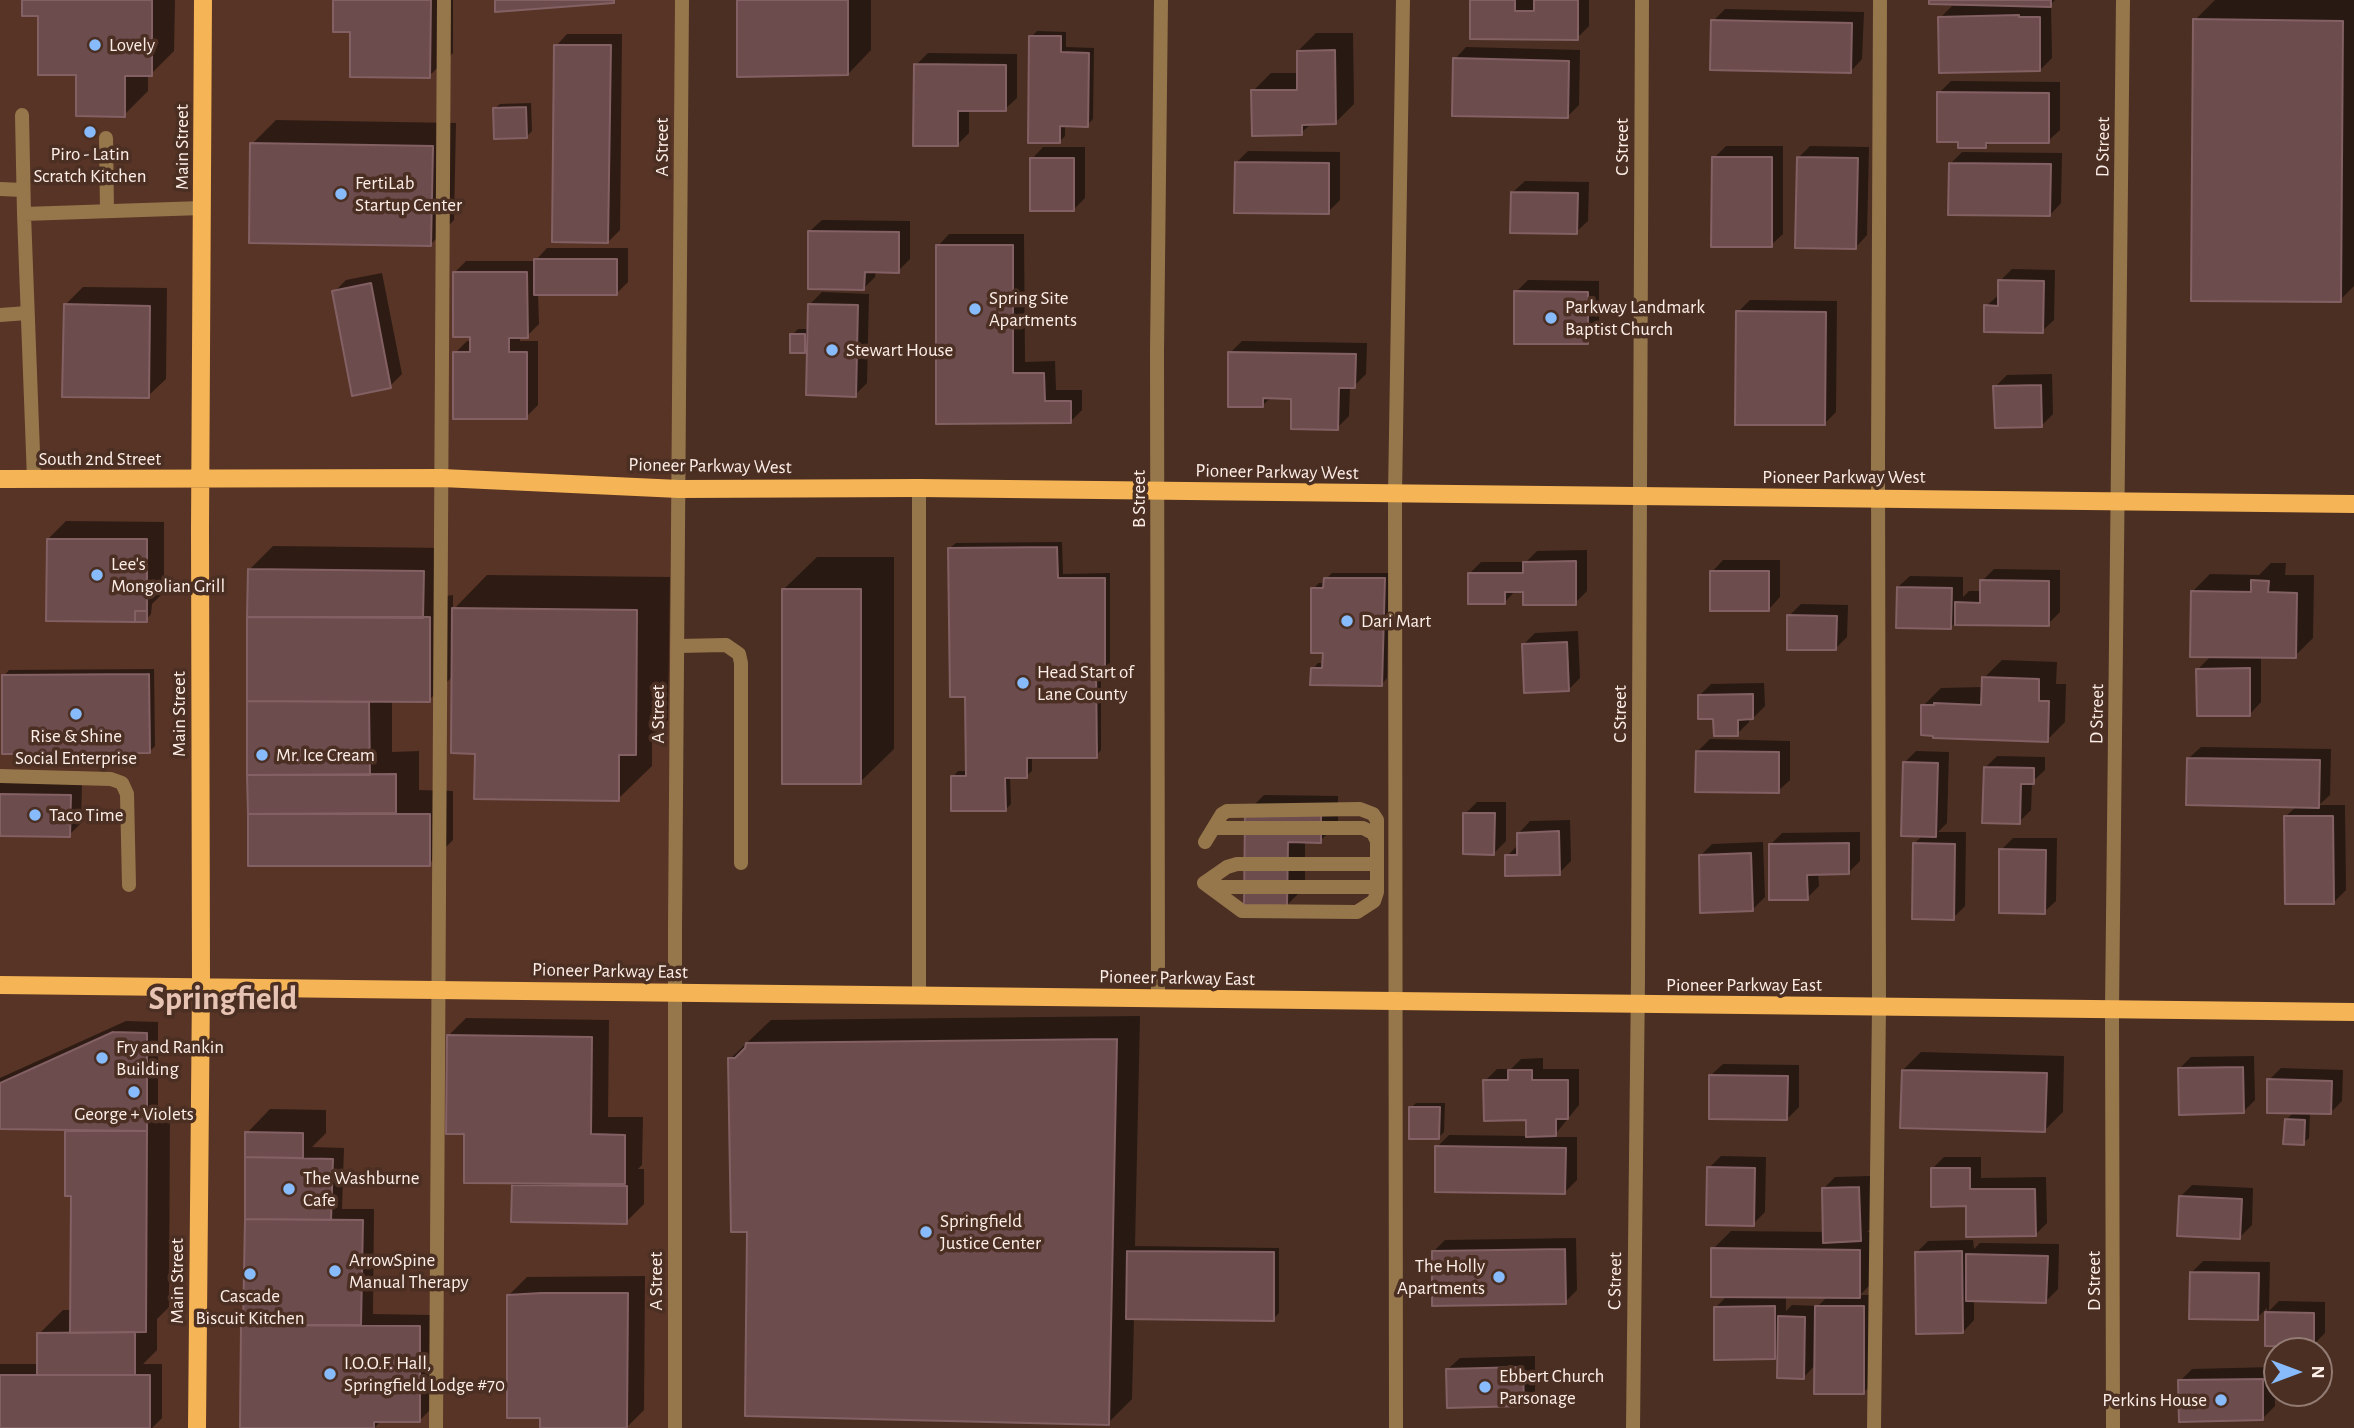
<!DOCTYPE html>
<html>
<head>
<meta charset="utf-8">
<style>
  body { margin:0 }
  #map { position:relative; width:2354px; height:1428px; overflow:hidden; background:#4b2f23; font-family:"Alegreya Sans",sans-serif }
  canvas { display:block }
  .north { position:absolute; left:2263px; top:1337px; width:70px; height:70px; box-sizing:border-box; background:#4b2f23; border:2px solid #927b72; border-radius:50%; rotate:90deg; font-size:19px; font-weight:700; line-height:28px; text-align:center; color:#fdeee8 }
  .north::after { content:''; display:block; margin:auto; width:24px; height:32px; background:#87bbfb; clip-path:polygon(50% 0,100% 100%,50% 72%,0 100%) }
</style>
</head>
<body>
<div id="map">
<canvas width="2354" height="1428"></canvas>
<div class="north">N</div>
</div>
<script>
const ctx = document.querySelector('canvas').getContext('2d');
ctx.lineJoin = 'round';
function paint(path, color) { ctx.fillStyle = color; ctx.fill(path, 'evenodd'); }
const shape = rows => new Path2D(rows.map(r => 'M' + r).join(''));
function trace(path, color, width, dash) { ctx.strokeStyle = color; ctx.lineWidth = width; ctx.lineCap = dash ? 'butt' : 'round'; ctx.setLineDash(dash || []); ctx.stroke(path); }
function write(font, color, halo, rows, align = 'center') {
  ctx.font = font + ' "Alegreya Sans",sans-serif'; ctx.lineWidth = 7; ctx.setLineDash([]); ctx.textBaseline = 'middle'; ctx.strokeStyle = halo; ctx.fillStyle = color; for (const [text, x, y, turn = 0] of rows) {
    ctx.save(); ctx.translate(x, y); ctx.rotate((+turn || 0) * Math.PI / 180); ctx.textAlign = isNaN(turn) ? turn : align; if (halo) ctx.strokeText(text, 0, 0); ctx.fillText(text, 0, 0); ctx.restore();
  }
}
paint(shape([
  [0,0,682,0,675,1428,0,1428]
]), '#573425');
paint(shape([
  [24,0,175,0,174,51,151,74,148,74,148,91,124,115,78,74,40,14],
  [335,0,453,0,453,53,429,76],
  [739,0,871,0,871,50,848,74],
  [1472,0,1589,0,1589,26,1577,38],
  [1931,0,2055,0,2051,4,2052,58,2040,70,1940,18,1952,6,1965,6,1965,3],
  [2215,0,2354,0,2354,286,2340,300,2195,20],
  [1725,9,1864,12,1862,59,1851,71,1713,21],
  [1037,31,1066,32,1066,47,1094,48,1093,119,1087,125,1065,124,1065,136,1060,141,1031,37],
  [1316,33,1353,33,1354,104,1336,122,1312,123,1301,133,1253,91,1271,73,1299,73,1298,51],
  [567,34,622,34,620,230,608,242,556,46],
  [1466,47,1580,50,1579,105,1567,117,1455,59],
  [928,53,1017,54,1017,98,1005,109,969,109,969,133,957,145,916,65],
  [1951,81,2060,82,2060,130,2048,141,1991,141,1986,147,1939,93],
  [531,103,532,131,526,137,494,109,500,104],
  [276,120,456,123,454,220,431,244,252,144],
  [1726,146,1783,146,1783,234,1771,245,1714,158],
  [1810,146,1869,147,1867,235,1856,247,1798,158],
  [1043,147,1085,147,1085,198,1073,210,1032,159],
  [1248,151,1340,152,1340,200,1328,212,1237,162],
  [1962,152,2062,153,2061,203,2050,215,1950,164],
  [1525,181,1589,182,1588,221,1576,232,1513,192],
  [822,220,910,221,910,259,898,271,876,271,875,277,864,288,810,231],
  [949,234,1024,234,1025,362,1055,361,1056,390,1082,390,1082,410,1070,422,938,422,938,246],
  [547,248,628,248,628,282,616,294,538,293,539,324,527,336,520,336,520,341,538,341,538,405,526,417,455,353,467,341,471,341,454,273,466,261,535,261],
  [2012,269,2055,270,2054,320,2042,331,1986,306,2000,294,2000,281],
  [382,273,402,374,390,386,334,292,346,280],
  [1528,280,1599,281,1599,331,1587,342,1516,292],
  [83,287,167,288,166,379,148,396,65,305],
  [822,292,869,294,867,383,855,395,809,347,804,352,792,335,798,329,809,329,810,304],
  [1750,300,1837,301,1836,412,1824,424,1738,312],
  [1242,341,1367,343,1366,374,1354,386,1350,386,1349,416,1337,428,1292,397,1271,397,1262,406,1230,353],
  [2052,374,2053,414,2041,426,1995,387,2007,375],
  [66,521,164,522,164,592,152,604,151,614,146,620,48,539],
  [1062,542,1063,574,1110,573,1110,663,1101,668,1101,750,1096,756,1032,756,1032,771,1026,776,1010,776,1011,804,1005,810,953,777,958,771,968,771,967,695,950,548,956,543],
  [273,546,447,548,446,596,453,595,453,610,487,575,670,577,668,720,652,737,652,766,618,799,476,752,453,676,429,700,392,700,392,752,419,751,419,790,453,791,453,840,429,864,250,864,249,570],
  [1587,550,1587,591,1575,603,1525,590,1516,590,1505,602,1469,574,1481,562,1526,562,1537,551],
  [817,557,894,557,894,749,860,782,783,590],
  [1723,560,1780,560,1780,597,1769,609,1712,572],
  [2271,563,2286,563,2285,575,2314,575,2313,638,2295,656,2261,656,2261,702,2250,714,2198,669,2212,655,2192,592,2210,574,2259,575],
  [1994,569,2060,570,2060,612,2048,624,1955,623,1951,627,1898,587,1910,576,1963,577,1963,597,1969,591,1982,591,1982,581],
  [1332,573,1389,573,1387,678,1382,684,1313,669,1318,663,1324,663,1325,652,1313,589,1319,583,1326,583,1326,579],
  [1801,604,1848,605,1847,637,1835,649,1789,616],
  [1578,631,1580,678,1568,690,1524,644,1535,633],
  [2002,660,2057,662,2056,684,2066,684,2065,722,2047,740,1935,734,1923,706,1941,688,1984,687,1984,678],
  [154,669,155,746,149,752,4,676,9,670],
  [1764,683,1765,706,1753,718,1749,718,1749,722,1737,734,1715,717,1699,696,1711,684],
  [1710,739,1790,741,1790,780,1778,791,1698,751],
  [2201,747,2331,749,2330,795,2319,805,2345,805,2346,890,2334,902,2285,817,2297,806,2189,758],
  [1916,751,1949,752,1947,823,1938,832,1966,832,1965,906,1953,918,1914,844,1923,835,1904,763],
  [1997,756,2045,757,2045,770,2032,782,2031,810,2019,822,1985,768],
  [0,782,82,784,81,823,69,835,0,834],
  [1264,795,1338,796,1338,823,1320,841,1305,841,1305,887,1287,905,1246,813],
  [1477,802,1506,802,1506,841,1494,853,1465,814],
  [1570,820,1571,861,1559,873,1507,856,1519,844,1519,833,1530,821],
  [1860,832,1860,861,1848,873,1818,873,1819,886,1807,898,1771,844,1782,833],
  [2013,838,2057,838,2056,901,2044,912,2001,850],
  [1763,842,1765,897,1753,909,1701,855,1712,844],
  [1140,1016,1135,1246,1279,1248,1279,1313,1273,1319,1134,1318,1132,1399,1108,1423,748,1231,730,1059,771,1020],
  [466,1018,609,1020,608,1117,643,1117,642,1165,638,1169,644,1169,644,1204,626,1222,513,1185,517,1181,466,1132,448,1036],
  [126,1021,158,1022,158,1108,170,1108,169,1307,157,1319,157,1350,143,1364,162,1364,162,1418,152,1428,0,1428,0,1364,39,1364,39,1334,63,1310,72,1310,73,1194,66,1131,69,1128,0,1127,0,1078],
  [1921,1052,2064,1056,2063,1112,2045,1130,1903,1070],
  [2254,1056,2255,1100,2243,1112,2179,1069,2191,1057],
  [1543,1058,1543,1069,1579,1069,1579,1105,1553,1137,1577,1137,1577,1180,1565,1192,1437,1147,1449,1135,1528,1136,1528,1119,1485,1081,1497,1069,1511,1069,1521,1059],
  [1723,1064,1799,1065,1799,1107,1787,1119,1711,1075],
  [2281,1068,2343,1070,2342,1101,2330,1113,2310,1112,2309,1138,2303,1143,2286,1120,2294,1112,2269,1080],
  [1416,1103,1445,1103,1444,1132,1438,1138,1411,1108],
  [270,1109,326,1110,326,1133,312,1147,344,1148,342,1209,374,1209,373,1314,432,1315,431,1409,419,1421,382,1420,374,1428,242,1428,247,1133],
  [1721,1156,1766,1157,1765,1212,1753,1224,1709,1168],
  [1944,1157,1981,1157,1981,1178,2046,1177,2047,1223,2035,1235,1968,1205,1932,1169],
  [1870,1176,1872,1228,1867,1232,1877,1232,1877,1278,1860,1295,1876,1295,1875,1381,1863,1393,1816,1364,1804,1377,1779,1353,1775,1358,1715,1308,1728,1295,1713,1249,1731,1231,1825,1232,1824,1188,1835,1177],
  [1786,1296,1828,1296,1818,1306,1792,1305,1786,1311],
  [2192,1185,2253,1188,2252,1225,2240,1237,2180,1197],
  [1576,1238,1577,1290,1565,1302,1433,1252,1445,1240],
  [1973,1240,1974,1249,1980,1243,2059,1244,2058,1289,2046,1301,1974,1299,1974,1320,1963,1332,1916,1253,1928,1241],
  [2203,1261,2270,1262,2269,1311,2279,1301,2325,1302,2325,1333,2313,1345,2266,1344,2267,1308,2257,1318,2191,1273],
  [645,1276,644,1410,626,1428,542,1417,509,1295,527,1277],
  [1535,1356,1535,1393,1523,1404,1448,1369,1460,1358],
  [2274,1367,2275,1406,2263,1418,2180,1381,2192,1369]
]), '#0007');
const building = shape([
  [22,0,152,0,152,76,125,76,125,117,76,116,76,75,38,75,38,16,22,16,22,0],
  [333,0,431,0,430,78,350,77,350,32,333,32,333,0],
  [495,0,614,0,614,3,495,12,495,0],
  [737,0,848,0,848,75,737,77,737,0],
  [1470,0,1515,0,1515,11,1534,11,1534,0,1578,0,1578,40,1470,39,1470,0],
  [1929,0,2051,0,2051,7,1929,4,1929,0],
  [2019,15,2019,17,2040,17,2040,71,1939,73,1938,17,2019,15],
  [2193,19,2343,21,2341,302,2191,301,2193,19],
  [1711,20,1852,23,1851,73,1710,70,1711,20],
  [1029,36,1061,36,1061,52,1089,53,1088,127,1060,126,1060,143,1028,143,1029,36],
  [554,45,611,45,608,243,552,242,554,45],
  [1335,50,1336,124,1302,125,1302,135,1252,136,1251,90,1297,90,1297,51,1335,50],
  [1453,58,1569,61,1568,118,1452,116,1453,58],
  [914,64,1006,65,1006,111,958,111,958,146,913,146,914,64],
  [1937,92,2049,93,2049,143,1986,143,1986,148,1958,148,1958,142,1937,142,1937,92],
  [526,107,527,138,494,139,493,108,526,107],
  [250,143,433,146,431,246,249,243,250,143],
  [1712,157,1772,157,1772,247,1711,247,1712,157],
  [1797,157,1858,158,1856,249,1795,248,1797,157],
  [1030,158,1074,158,1074,211,1030,211,1030,158],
  [1235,162,1329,163,1329,214,1234,213,1235,162],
  [1949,163,2051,164,2050,216,1948,215,1949,163],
  [1511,192,1578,193,1577,234,1510,233,1511,192],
  [808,231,899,232,899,273,865,272,864,290,808,289,808,231],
  [936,245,1013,245,1013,373,1044,373,1045,401,1071,401,1071,423,936,424,936,245],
  [534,259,617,259,617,295,534,295,534,259],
  [453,272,527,272,528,338,509,338,509,352,527,352,527,419,453,419,453,352,470,352,470,337,453,337,453,272],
  [1998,280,2044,281,2043,333,1984,332,1984,305,1998,306,1998,280],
  [371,283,391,388,352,396,332,291,371,283],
  [1514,291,1588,292,1588,344,1514,344,1514,291],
  [64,304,150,306,149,398,62,397,64,304],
  [808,304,858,305,856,397,806,395,808,304],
  [1736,311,1826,312,1825,425,1735,425,1736,311],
  [790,334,805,334,805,353,790,353,790,334],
  [1228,352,1356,354,1355,388,1339,388,1338,430,1291,429,1291,399,1263,398,1263,407,1228,407,1228,352],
  [2041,385,2042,427,1995,428,1993,386,2041,385],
  [47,539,147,539,147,611,135,611,135,622,46,621,47,539],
  [1057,547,1058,578,1105,578,1105,670,1096,670,1097,758,1027,758,1027,778,1005,778,1006,811,951,811,951,776,966,776,965,697,950,697,948,548,1057,547],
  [1576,561,1576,605,1523,605,1523,592,1505,592,1505,604,1468,604,1468,573,1523,573,1523,562,1576,561],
  [248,569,424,571,423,618,247,617,248,569],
  [1710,571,1769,571,1769,611,1710,611,1710,571],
  [1324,578,1385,578,1382,686,1310,685,1311,668,1322,668,1323,653,1311,653,1311,588,1323,588,1324,578],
  [1980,580,2049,581,2049,626,1955,625,1955,602,1980,603,1980,580],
  [2251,580,2269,581,2268,592,2297,593,2296,658,2190,657,2191,591,2251,592,2251,580],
  [1897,587,1952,588,1951,629,1896,628,1897,587],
  [782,589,861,589,861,784,782,784,782,589],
  [452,608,637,610,636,755,619,755,619,801,474,799,475,754,451,753,452,608],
  [135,611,147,611,147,622,135,622,135,611],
  [1787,615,1837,616,1836,650,1787,650,1787,615],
  [247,617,430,617,430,702,247,701,247,617],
  [1567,642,1569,691,1524,693,1522,644,1567,642],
  [2250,668,2250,716,2197,716,2196,669,2250,668],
  [149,674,150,753,2,754,2,675,149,674],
  [1982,677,2039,679,2039,701,2049,701,2048,742,1933,738,1933,736,1921,735,1921,705,1934,705,1934,703,1981,705,1982,677],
  [1753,694,1753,719,1738,720,1738,736,1714,736,1713,719,1698,719,1698,695,1753,694],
  [247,701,369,702,370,775,247,775,247,701],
  [1696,751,1779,752,1779,793,1695,792,1696,751],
  [2187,758,2320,760,2319,808,2186,805,2187,758],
  [1903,762,1938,763,1936,837,1901,836,1903,762],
  [1984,767,2034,768,2034,784,2021,784,2020,824,1982,823,1984,767],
  [396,774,396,813,248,814,247,775,396,774],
  [0,794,71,795,70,837,0,836,0,794],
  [1245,812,1321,813,1321,843,1288,842,1287,907,1244,906,1245,812],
  [1463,813,1495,813,1494,855,1463,854,1463,813],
  [248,814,430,814,430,866,248,866,248,814],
  [2284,816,2333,816,2334,904,2285,904,2284,816],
  [1559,831,1560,875,1505,876,1505,855,1517,855,1517,833,1559,831],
  [1849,843,1849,874,1807,875,1808,900,1769,900,1769,844,1849,843],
  [1913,843,1955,844,1954,920,1912,919,1913,843],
  [1999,849,2046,850,2045,914,1999,913,1999,849],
  [1751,853,1753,911,1700,913,1699,855,1751,853],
  [113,1032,147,1033,147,1131,0,1129,0,1083,113,1032],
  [447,1035,592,1037,591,1134,625,1135,625,1184,464,1183,464,1134,446,1134,447,1035],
  [1117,1039,1109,1425,745,1416,747,1232,731,1232,728,1058,735,1058,745,1048,746,1043,1117,1039],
  [2243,1067,2244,1113,2179,1115,2178,1068,2243,1067],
  [1508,1070,1532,1070,1532,1080,1568,1080,1568,1119,1556,1119,1556,1136,1526,1137,1526,1120,1484,1121,1483,1080,1508,1080,1508,1070],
  [1902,1070,2047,1073,2045,1132,1900,1128,1902,1070],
  [1709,1075,1788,1076,1787,1120,1709,1119,1709,1075],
  [2267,1079,2332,1081,2331,1114,2267,1113,2267,1079],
  [1409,1107,1440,1107,1439,1139,1409,1139,1409,1107],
  [2285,1119,2305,1120,2304,1145,2283,1144,2285,1119],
  [65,1131,147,1131,146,1332,70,1333,71,1196,65,1196,65,1131],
  [245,1132,303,1133,303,1158,245,1157,245,1132],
  [1435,1146,1566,1148,1565,1194,1435,1192,1435,1146],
  [245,1157,333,1159,331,1220,245,1219,245,1157],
  [1707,1167,1755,1168,1754,1226,1706,1225,1707,1167],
  [1931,1168,1970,1168,1970,1189,2035,1189,2036,1236,1966,1237,1966,1206,1931,1207,1931,1168],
  [512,1185,627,1186,627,1224,511,1222,512,1185],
  [1859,1187,1861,1241,1823,1243,1822,1188,1859,1187],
  [2179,1196,2242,1199,2240,1239,2177,1236,2179,1196],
  [245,1219,363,1220,361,1325,243,1325,245,1219],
  [1711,1248,1860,1250,1860,1298,1711,1297,1711,1248],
  [1565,1249,1566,1304,1432,1306,1432,1251,1565,1249],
  [1127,1251,1274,1252,1274,1321,1126,1319,1127,1251],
  [1962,1251,1963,1333,1916,1334,1915,1252,1962,1251],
  [1966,1254,2048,1256,2046,1303,1966,1301,1966,1254],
  [2190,1272,2259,1273,2258,1320,2189,1319,2190,1272],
  [541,1293,628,1293,627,1428,540,1428,540,1418,507,1418,507,1295,541,1293],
  [1775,1306,1775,1359,1714,1360,1714,1307,1775,1306],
  [1815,1306,1864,1306,1864,1394,1814,1394,1815,1306],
  [2265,1312,2314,1313,2314,1347,2265,1346,2265,1312],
  [1778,1316,1805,1317,1804,1379,1777,1378,1778,1316],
  [241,1325,420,1326,420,1422,374,1422,374,1428,240,1428,241,1325],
  [135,1332,135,1375,37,1375,37,1333,135,1332],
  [1523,1367,1524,1406,1447,1408,1446,1369,1523,1367],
  [0,1375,150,1375,150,1428,0,1428,0,1375],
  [2263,1379,2263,1420,2179,1422,2178,1380,2263,1379]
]);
paint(building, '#6d4c4e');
trace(building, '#836063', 2);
trace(shape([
  [22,115,24,214,202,208],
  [106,138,107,211],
  [0,189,23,190],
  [24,214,34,479],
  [0,315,27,313],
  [678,646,726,645,739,654,741,663,741,863],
  [0,776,111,779,122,783,127,794,129,885],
  [1205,842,1222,814,1227,811,1360,809,1373,814,1377,820,1377,841],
  [1204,883,1242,911,1357,912,1374,901,1377,892,1377,841,1373,833,1363,828,1214,828],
  [1204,883,1227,867,1237,864,1377,864],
  [1209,884,1222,887,1377,887],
  [919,996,919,488],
  [436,1428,444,0],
  [1396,1428,1395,495,1403,0],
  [1874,1428,1879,1007,1878,461,1880,0]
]), '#96774c', 14);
trace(shape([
  [1158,998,1157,351,1161,0],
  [1633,1428,1638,978,1642,0],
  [2113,1428,2112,1010,2123,0]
]), '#96774c', 14);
trace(shape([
  [675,1428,675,928,682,0]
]), '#96774c', 14);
trace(shape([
  [0,479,442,478,679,489,919,488,2354,504],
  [0,985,2354,1012],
  [197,1428,201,987,200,529,203,0]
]), '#f5b455', 18);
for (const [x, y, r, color] of [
  [95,45,7,"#87bbfb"],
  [90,132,7,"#87bbfb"],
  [341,194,7,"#87bbfb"],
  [975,309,7,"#87bbfb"],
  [1551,318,7,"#87bbfb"],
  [832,350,7,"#87bbfb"],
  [97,575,7,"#87bbfb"],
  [1347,621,7,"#87bbfb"],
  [1023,683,7,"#87bbfb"],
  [76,714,7,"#87bbfb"],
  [262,755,7,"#87bbfb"],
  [35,815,7,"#87bbfb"],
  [102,1058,7,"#87bbfb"],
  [134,1092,7,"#87bbfb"],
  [289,1189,7,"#87bbfb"],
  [926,1232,7,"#87bbfb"],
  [335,1271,7,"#87bbfb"],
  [250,1274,7,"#87bbfb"],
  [1499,1277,7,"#87bbfb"],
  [330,1374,7,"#87bbfb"],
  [1485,1387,7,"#87bbfb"],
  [2221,1400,7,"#87bbfb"]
]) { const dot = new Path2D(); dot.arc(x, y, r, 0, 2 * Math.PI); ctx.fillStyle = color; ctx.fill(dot); trace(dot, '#4b2f23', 2.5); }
write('19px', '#fdeee8', '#4b2f23', [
  ["Lovely",109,45],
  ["Piro - Latin",90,154,"center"],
  ["Scratch Kitchen",90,176,"center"],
  ["FertiLab",355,183],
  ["Startup Center",355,205],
  ["Spring Site",989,298],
  ["Apartments",989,320],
  ["Parkway Landmark",1565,307],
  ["Baptist Church",1565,329],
  ["Stewart House",846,350],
  ["Lee's",111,564],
  ["Mongolian Grill",111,586],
  ["Dari Mart",1361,621],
  ["Head Start of",1037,672],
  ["Lane County",1037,694],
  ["Rise & Shine",76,736,"center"],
  ["Social Enterprise",76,758,"center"],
  ["Mr. Ice Cream",276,755],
  ["Taco Time",49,815],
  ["Fry and Rankin",116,1047],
  ["Building",116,1069],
  ["George + Violets",134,1114,"center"],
  ["The Washburne",303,1178],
  ["Cafe",303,1200],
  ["Springfield",940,1221],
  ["Justice Center",940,1243],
  ["ArrowSpine",349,1260],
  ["Manual Therapy",349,1282],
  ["The Holly",1485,1266,"right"],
  ["Apartments",1485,1288,"right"],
  ["Cascade",250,1296,"center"],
  ["Biscuit Kitchen",250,1318,"center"],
  ["I.O.O.F. Hall,",344,1363],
  ["Springfield Lodge #70",344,1385],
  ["Ebbert Church",1499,1376],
  ["Parsonage",1499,1398],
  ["Perkins House",2207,1400,"right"]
], 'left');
write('19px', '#fdeee8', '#4b2f23', [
  ["Main Street",182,147,-90],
  ["A Street",662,147,-90],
  ["C Street",1622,147,-90],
  ["D Street",2103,147,-89],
  ["South 2nd Street",100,459],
  ["Pioneer Parkway West",710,466,1],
  ["Pioneer Parkway West",1277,472,1],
  ["Pioneer Parkway West",1844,477],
  ["B Street",1139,499,-90],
  ["Main Street",179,714,-90],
  ["A Street",658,714,-90],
  ["C Street",1620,714,-90],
  ["D Street",2097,714,-89],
  ["Pioneer Parkway East",610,971,1],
  ["Pioneer Parkway East",1177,978,1],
  ["Pioneer Parkway East",1744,985],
  ["Main Street",177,1281,-90],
  ["A Street",656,1281,-90],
  ["C Street",1615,1281,-89],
  ["D Street",2094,1281,-90]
]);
write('bold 33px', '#e7c3b4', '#4b2f23', [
  ["Springfield",223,999]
]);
</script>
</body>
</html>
